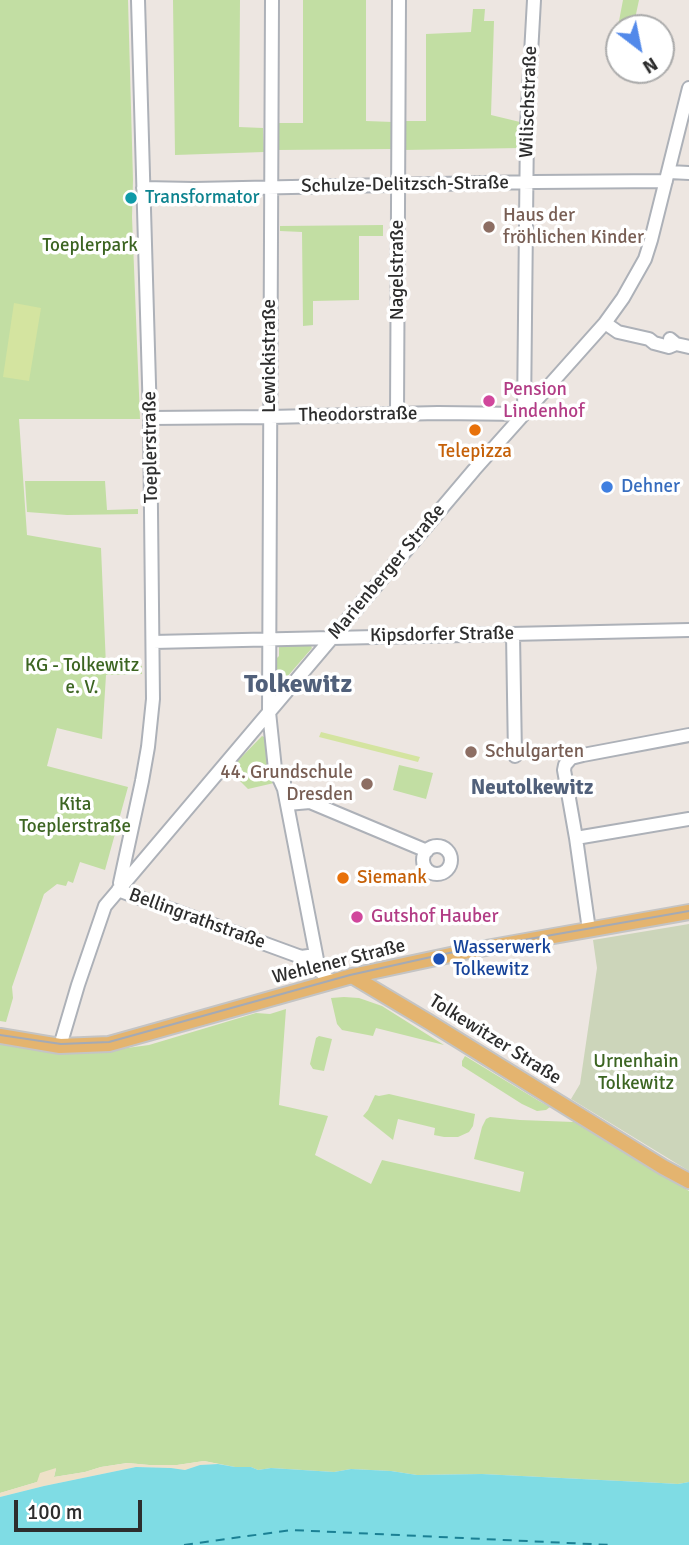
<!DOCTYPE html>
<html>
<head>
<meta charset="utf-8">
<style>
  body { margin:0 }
  #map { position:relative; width:689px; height:1545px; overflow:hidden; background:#ede6e1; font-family:Signika,sans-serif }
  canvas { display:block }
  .north { position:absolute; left:605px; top:14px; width:70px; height:70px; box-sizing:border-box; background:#fff; border:2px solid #ababab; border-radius:50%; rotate:148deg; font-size:19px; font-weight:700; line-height:28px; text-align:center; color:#2d2d2d }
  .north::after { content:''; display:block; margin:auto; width:24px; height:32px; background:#5289ea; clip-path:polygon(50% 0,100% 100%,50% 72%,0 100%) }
  .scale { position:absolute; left:14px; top:1500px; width:128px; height:32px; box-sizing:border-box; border:4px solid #2d2d2d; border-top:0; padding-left:9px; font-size:21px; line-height:24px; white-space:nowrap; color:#2d2d2d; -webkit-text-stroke:5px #fff; paint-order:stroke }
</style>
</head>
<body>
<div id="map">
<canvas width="689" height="1545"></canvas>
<div class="north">N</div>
<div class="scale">100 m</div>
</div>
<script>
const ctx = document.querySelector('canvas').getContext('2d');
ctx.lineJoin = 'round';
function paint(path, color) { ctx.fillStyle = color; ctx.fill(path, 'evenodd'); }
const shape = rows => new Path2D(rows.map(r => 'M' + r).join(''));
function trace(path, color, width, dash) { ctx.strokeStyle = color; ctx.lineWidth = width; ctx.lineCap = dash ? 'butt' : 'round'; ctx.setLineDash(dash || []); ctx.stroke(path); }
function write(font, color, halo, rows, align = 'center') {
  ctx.font = font + ' Signika,sans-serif'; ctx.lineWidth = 7; ctx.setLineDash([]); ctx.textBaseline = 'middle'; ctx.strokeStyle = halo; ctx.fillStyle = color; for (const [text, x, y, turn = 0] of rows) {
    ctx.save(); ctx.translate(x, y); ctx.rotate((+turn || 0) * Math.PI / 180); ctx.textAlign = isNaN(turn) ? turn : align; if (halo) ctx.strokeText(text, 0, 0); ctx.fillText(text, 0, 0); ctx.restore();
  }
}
paint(shape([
  [0,0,128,0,133,180,132,217,140,419,19,419,27,535,101,548,106,666,142,666,142,674,106,675,102,739,57,728,47,766,128,787,105,870,80,862,73,883,68,881,66,886,57,884,44,894,12,987,13,998,6,1022,0,1021],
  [173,0,240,0,239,127,263,128,264,152,175,155],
  [303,0,366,0,366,121,393,122,393,149,275,150,275,123,303,123],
  [623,0,639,0,633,28,619,28,619,65,611,63],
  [473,9,485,9,484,21,494,21,491,115,520,122,520,148,403,150,403,121,426,121,426,34,471,32],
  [383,225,383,236,359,236,359,300,313,301,313,325,303,326,302,232,280,231,280,226],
  [25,481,105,481,107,510,138,509,138,514,67,515,27,512],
  [285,644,310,644,312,648,280,685,277,685,275,683,277,658,279,656,279,647],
  [262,736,264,737,274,783,248,789,229,770],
  [399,765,433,773,426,799,393,790],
  [344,997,359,998,382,1006,444,1045,376,1028,373,1036,342,1030,337,1024,331,998],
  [286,1009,279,1105,328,1116,315,1155,371,1184,382,1160,520,1192,524,1172,474,1159,482,1127,486,1119,490,1117,520,1120,574,1122,689,1191,689,1482,678,1484,661,1483,482,1474,417,1475,391,1471,351,1469,334,1472,271,1468,258,1470,251,1467,235,1467,204,1461,177,1465,149,1465,127,1463,101,1467,85,1472,54,1477,56,1469,37,1482,0,1493,0,1043,70,1054,90,1053,149,1045,256,1013,270,1014],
  [319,1036,332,1039,324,1071,313,1069,310,1064,316,1038],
  [465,1056,539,1101,550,1107,546,1110,537,1111,522,1104,462,1066,462,1061],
  [389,1094,475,1114,473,1126,469,1132,458,1137,444,1137,434,1135,435,1128,398,1119,393,1140,363,1116,368,1110,375,1095,379,1096]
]), '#c2dea3');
paint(shape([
  [204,1461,218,1464,200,1465,185,1470,171,1468,136,1467,44,1486,0,1497,0,1493,37,1482,40,1473,56,1468,54,1477,85,1472,101,1467,128,1463,149,1465,177,1465]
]), '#eee1c8');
paint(shape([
  [689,924,689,1171,571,1099,580,1084,597,968,593,940]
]), '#ccd5ba');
paint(shape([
  [14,303,41,308,29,381,3,377],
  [321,732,420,757,418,762,319,737]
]), '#d4e4a0');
paint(shape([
  [218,1464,235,1467,251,1467,258,1470,271,1468,334,1472,351,1469,391,1471,417,1475,482,1474,661,1483,678,1484,689,1482,689,1545,0,1545,0,1497,44,1486,136,1467,171,1468,185,1470,200,1465]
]), '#7fdce4');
trace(shape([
  [184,1545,291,1530,611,1545]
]), '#1b8094', 2, [9, 7]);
const minor = shape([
  [272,0,269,712,275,769,284,789],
  [669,172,689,173],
  [143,188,194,189,535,182,666,181],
  [605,323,618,332,649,339,654,343,669,347,676,344],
  [670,339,676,344,689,347],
  [397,414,399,0],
  [150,418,270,417,438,413,524,414,527,126,534,0],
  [513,634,515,756],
  [153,642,689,630],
  [284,782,284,789,319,970,329,980,334,980],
  [287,804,310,802,427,851],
  [576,838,689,819],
  '423 860a14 14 0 1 1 28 0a14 14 0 1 1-28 0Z',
  [120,883,142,781,148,747,153,699,150,418,138,0],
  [118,890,301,957,316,955],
  [589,930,576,838,564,770,565,765,571,758,583,755,689,735],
  [60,1046,78,985,105,906,474,470,605,323,623,298,645,259,651,240,689,88]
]);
const major = shape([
  [352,976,429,1022,663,1167,689,1181],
  [0,1036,60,1046,109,1044,352,976,469,951,689,912]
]);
trace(minor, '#adb1b8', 16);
trace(major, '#c4c4c4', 18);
trace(minor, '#fff', 12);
trace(major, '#e4b46f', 14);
trace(shape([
  [0,1035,61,1044,109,1042,350,975,449,953,689,911]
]), '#a4aab5', 2);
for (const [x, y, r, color] of [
  [131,198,7,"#0f9aa8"],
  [489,227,7,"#8d6e63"],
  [489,401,7,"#d1479c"],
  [475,430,7,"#e8710a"],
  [607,487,7,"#3f7fe0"],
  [471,752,7,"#8d6e63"],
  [367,784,7,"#8d6e63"],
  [343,878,7,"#e8710a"],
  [357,917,7,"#d1479c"],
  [439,959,7,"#1a4fb4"]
]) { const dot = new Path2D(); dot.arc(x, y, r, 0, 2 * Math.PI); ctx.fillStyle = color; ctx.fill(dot); trace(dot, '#fff', 2.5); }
write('19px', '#2d2d2d', '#fff', [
  ["Wilischstraße",529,102,-88],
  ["Schulze-Delitzsch-Straße",405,185,-1],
  ["Nagelstraße",398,270,-90],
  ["Lewickistraße",270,356,-90],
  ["Theodorstraße",358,415,-1],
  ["Toeplerstraße",151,447,-91],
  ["Marienberger Straße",387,572,-50],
  ["Kipsdorfer Straße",442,635,-1],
  ["Bellingrathstraße",197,919,20],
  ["Wehlener Straße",339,962,-14],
  ["Tolkewitzer Straße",495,1040,32]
]);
write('19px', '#0d838f', '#fff', [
  ["Transformator",145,198]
], 'left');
write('19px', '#785e54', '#fff', [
  ["Haus der",503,216],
  ["fröhlichen Kinder",503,238],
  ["Schulgarten",485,752],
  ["44. Grundschule",353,773,"right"],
  ["Dresden",353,795,"right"]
], 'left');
write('19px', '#3c6522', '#fff', [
  ["Toeplerpark",90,246],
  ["KG - Tolkewitz",82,666],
  ["e. V.",82,688],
  ["Kita",75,805],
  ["Toeplerstraße",75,827],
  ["Urnenhain",636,1062],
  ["Tolkewitz",636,1084]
]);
write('19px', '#b23c85', '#fff', [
  ["Pension",503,390],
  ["Lindenhof",503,412],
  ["Gutshof Hauber",371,917]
], 'left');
write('19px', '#c56008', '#fff', [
  ["Telepizza",475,452],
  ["Siemank",357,878,"left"]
]);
write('19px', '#366cbe', '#fff', [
  ["Dehner",621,487]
], 'left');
write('19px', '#164399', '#fff', [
  ["Wasserwerk",453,948],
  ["Tolkewitz",453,970]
], 'left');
write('bold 21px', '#51607a', '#fff', [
  ["Neutolkewitz",532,788]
]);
write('bold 26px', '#51607a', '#fff', [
  ["Tolkewitz",298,685]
]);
</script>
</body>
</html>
